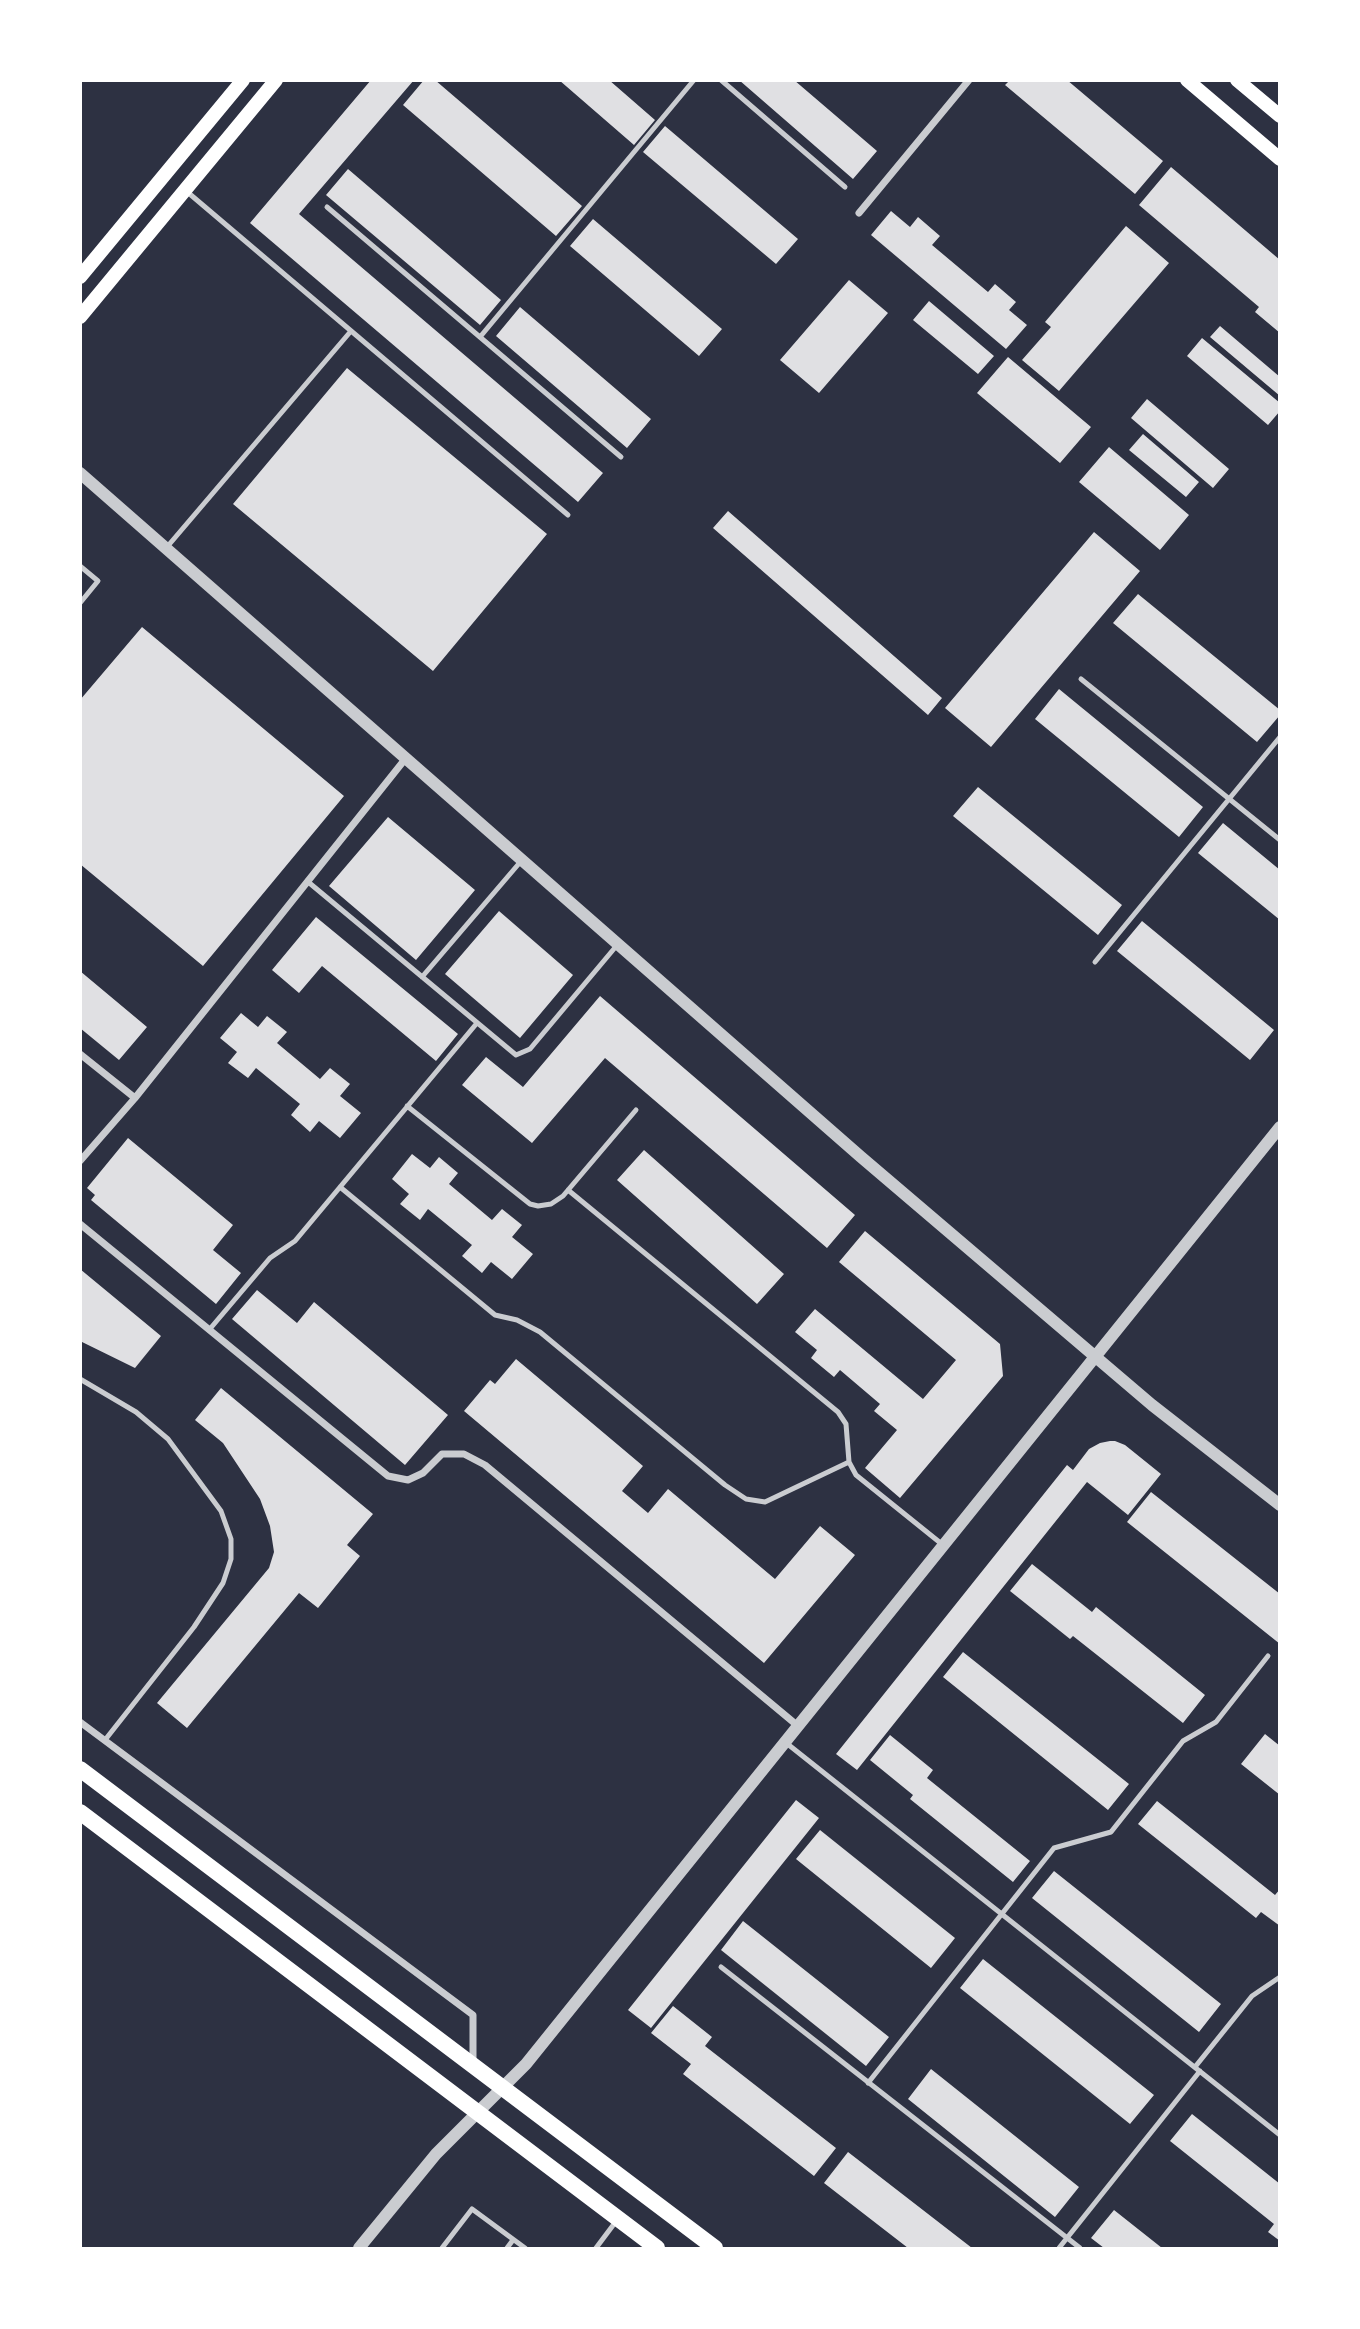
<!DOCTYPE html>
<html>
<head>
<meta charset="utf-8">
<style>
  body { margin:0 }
  #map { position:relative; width:1360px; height:2329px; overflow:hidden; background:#2d3142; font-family:"DM Sans",sans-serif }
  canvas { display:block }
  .frame { position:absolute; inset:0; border:82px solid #fff; pointer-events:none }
</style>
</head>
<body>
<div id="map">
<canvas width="1360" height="2329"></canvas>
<div class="frame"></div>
</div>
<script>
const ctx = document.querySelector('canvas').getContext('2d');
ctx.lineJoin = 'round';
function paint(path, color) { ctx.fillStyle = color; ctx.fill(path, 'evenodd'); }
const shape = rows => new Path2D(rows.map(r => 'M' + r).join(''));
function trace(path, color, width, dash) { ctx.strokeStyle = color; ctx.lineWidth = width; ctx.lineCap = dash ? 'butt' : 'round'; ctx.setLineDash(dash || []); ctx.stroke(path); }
paint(shape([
  [371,80,414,80,299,214,603,473,578,502,250,223],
  [424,80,435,80,582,206,556,236,403,105],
  [559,80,609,80,655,120,634,145],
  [739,80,794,80,877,151,853,179],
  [1010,80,1067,80,1163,161,1135,194,1005,85],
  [665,126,798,239,776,264,643,152],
  [1171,167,1280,260,1280,333,1255,312,1259,307,1139,205],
  [348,169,501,300,480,325,326,195],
  [891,211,910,227,918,217,940,236,932,245,988,292,995,284,1016,302,1009,310,1027,325,1006,349,871,235],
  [593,219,722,329,699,356,570,246],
  [1126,226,1169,263,1059,391,1022,360,1051,327,1045,322],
  [849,280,888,313,819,393,780,360],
  [929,301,994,356,978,374,913,320],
  [520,307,651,419,627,448,496,336],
  [1220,326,1280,377,1280,396,1210,337],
  [1202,338,1280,403,1280,411,1268,425,1187,356],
  [1008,357,1091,427,1060,463,977,393],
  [347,368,547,534,433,671,233,504],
  [1147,399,1229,469,1213,488,1131,418],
  [1143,434,1199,482,1186,497,1129,450],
  [1109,447,1189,515,1160,550,1079,482],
  [728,511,942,698,928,715,713,528],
  [1094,532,1140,571,991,747,945,708],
  [1138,594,1280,710,1280,715,1257,742,1113,623],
  [142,627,344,796,203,966,80,864,80,700],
  [1059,689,1203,807,1179,837,1035,719],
  [978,787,1122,905,1098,935,953,816],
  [388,817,475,890,416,960,329,886],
  [1223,823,1280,870,1280,920,1198,853],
  [499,911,573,975,520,1038,445,974],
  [316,917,458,1034,436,1061,322,966,299,993,272,970],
  [1142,921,1274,1030,1250,1060,1117,951],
  [80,971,147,1027,119,1060,80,1028],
  [600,996,855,1215,827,1248,605,1058,532,1143,462,1085,486,1057,523,1087],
  [241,1013,258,1027,267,1016,287,1032,277,1043,320,1079,330,1068,350,1084,340,1096,361,1113,340,1138,319,1121,310,1132,291,1115,300,1104,256,1068,248,1078,228,1063,237,1052,220,1038],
  [128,1138,233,1225,213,1250,241,1273,216,1304,91,1200,95,1195,87,1188],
  [644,1150,784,1274,757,1304,617,1180],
  [412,1154,430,1168,439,1157,458,1173,449,1184,492,1220,502,1209,522,1225,512,1237,533,1254,512,1279,491,1262,482,1273,462,1256,472,1245,428,1209,420,1220,400,1204,409,1194,392,1179],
  [865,1231,1000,1344,1003,1376,900,1498,865,1468,897,1430,874,1411,880,1404,840,1370,834,1377,811,1358,817,1350,795,1332,815,1309,923,1399,956,1360,839,1262],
  [80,1269,161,1336,135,1368,80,1341],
  [257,1290,297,1323,314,1302,448,1415,405,1465,232,1319],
  [516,1359,643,1466,622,1491,648,1513,668,1489,775,1579,820,1526,855,1555,764,1663,464,1411,490,1380,495,1384],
  [221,1388,373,1514,347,1545,360,1556,318,1608,299,1593,187,1728,157,1703,269,1568,274,1552,270,1526,260,1499,223,1443,195,1420],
  [1110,1441,1115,1441,1125,1445,1161,1474,1128,1515,1087,1482,857,1770,836,1754,1067,1465,1073,1470,1089,1449,1100,1443],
  [1151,1492,1280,1594,1280,1644,1127,1522],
  [1032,1564,1092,1612,1096,1607,1205,1695,1183,1723,1073,1636,1070,1639,1010,1591],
  [963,1652,1129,1784,1108,1810,943,1677],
  [1265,1734,1280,1746,1280,1795,1241,1764],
  [890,1735,933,1770,927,1778,1030,1861,1013,1882,910,1799,913,1795,870,1760],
  [796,1800,819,1818,651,2028,628,2010],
  [1157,1801,1275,1895,1280,1889,1280,1926,1261,1912,1256,1918,1138,1824],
  [820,1830,955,1938,931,1968,796,1859],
  [1054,1871,1221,2004,1199,2032,1032,1898],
  [743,1921,889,2037,866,2066,721,1950],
  [983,1959,1154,2095,1130,2124,960,1988],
  [673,2006,712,2037,705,2046,836,2148,814,2176,683,2074,691,2064,651,2033],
  [931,2069,1079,2187,1055,2217,908,2099],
  [1192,2114,1280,2184,1280,2241,1268,2232,1274,2224,1170,2141],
  [848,2152,972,2248,908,2248,824,2183],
  [1114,2210,1162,2248,1104,2248,1091,2238]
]), '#e0e0e3');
trace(shape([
  [721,80,845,187],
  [185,190,568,515],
  [327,207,621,457],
  [480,337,694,80],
  [167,547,351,331],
  [80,566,98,581,80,603],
  [1081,679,1280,840],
  [307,881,516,1055,530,1049,618,944],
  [1095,962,1280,737],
  [422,977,522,860],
  [407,1106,530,1204,538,1206,551,1204,563,1196,636,1110],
  [340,1187,495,1315,517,1320,540,1332,725,1485,746,1499,765,1502,849,1462],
  [568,1190,838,1412,846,1424,849,1462,856,1475,943,1545],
  [209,1330,270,1258,295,1241,477,1023],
  [80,1379,136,1412,168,1439,221,1511,231,1539,231,1559,223,1583,194,1627,105,1740],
  [785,1742,1280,2135],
  [721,1967,1080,2248],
  [1195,2067,1252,1996,1280,1977],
  [868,2083,1054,1848,1111,1832,1183,1741,1216,1722,1268,1656],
  [442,2248,472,2209,525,2248],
  [507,2248,513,2240],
  [596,2248,617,2220],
  [1059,2248,1200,2071]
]), '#caccd0', 5);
trace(shape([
  [859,213,969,80],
  [80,1054,135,1098],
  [80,1161,135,1098,406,758],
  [80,1224,388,1476,408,1480,423,1473,442,1454,464,1454,485,1465,798,1726],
  [80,1722,473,2015,473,2064]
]), '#caccd0', 7);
trace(shape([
  [80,473,861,1157,1152,1405,1280,1505],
  [359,2248,436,2154,526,2064,1280,1127]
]), '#caccd0', 12);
trace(shape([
  [1187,80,1280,159],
  [1237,80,1280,116],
  [80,277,243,80],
  [80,317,276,80]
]), '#fff', 14);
trace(shape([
  [80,1769,715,2248],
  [80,1812,657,2248]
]), '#fff', 16);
</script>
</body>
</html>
